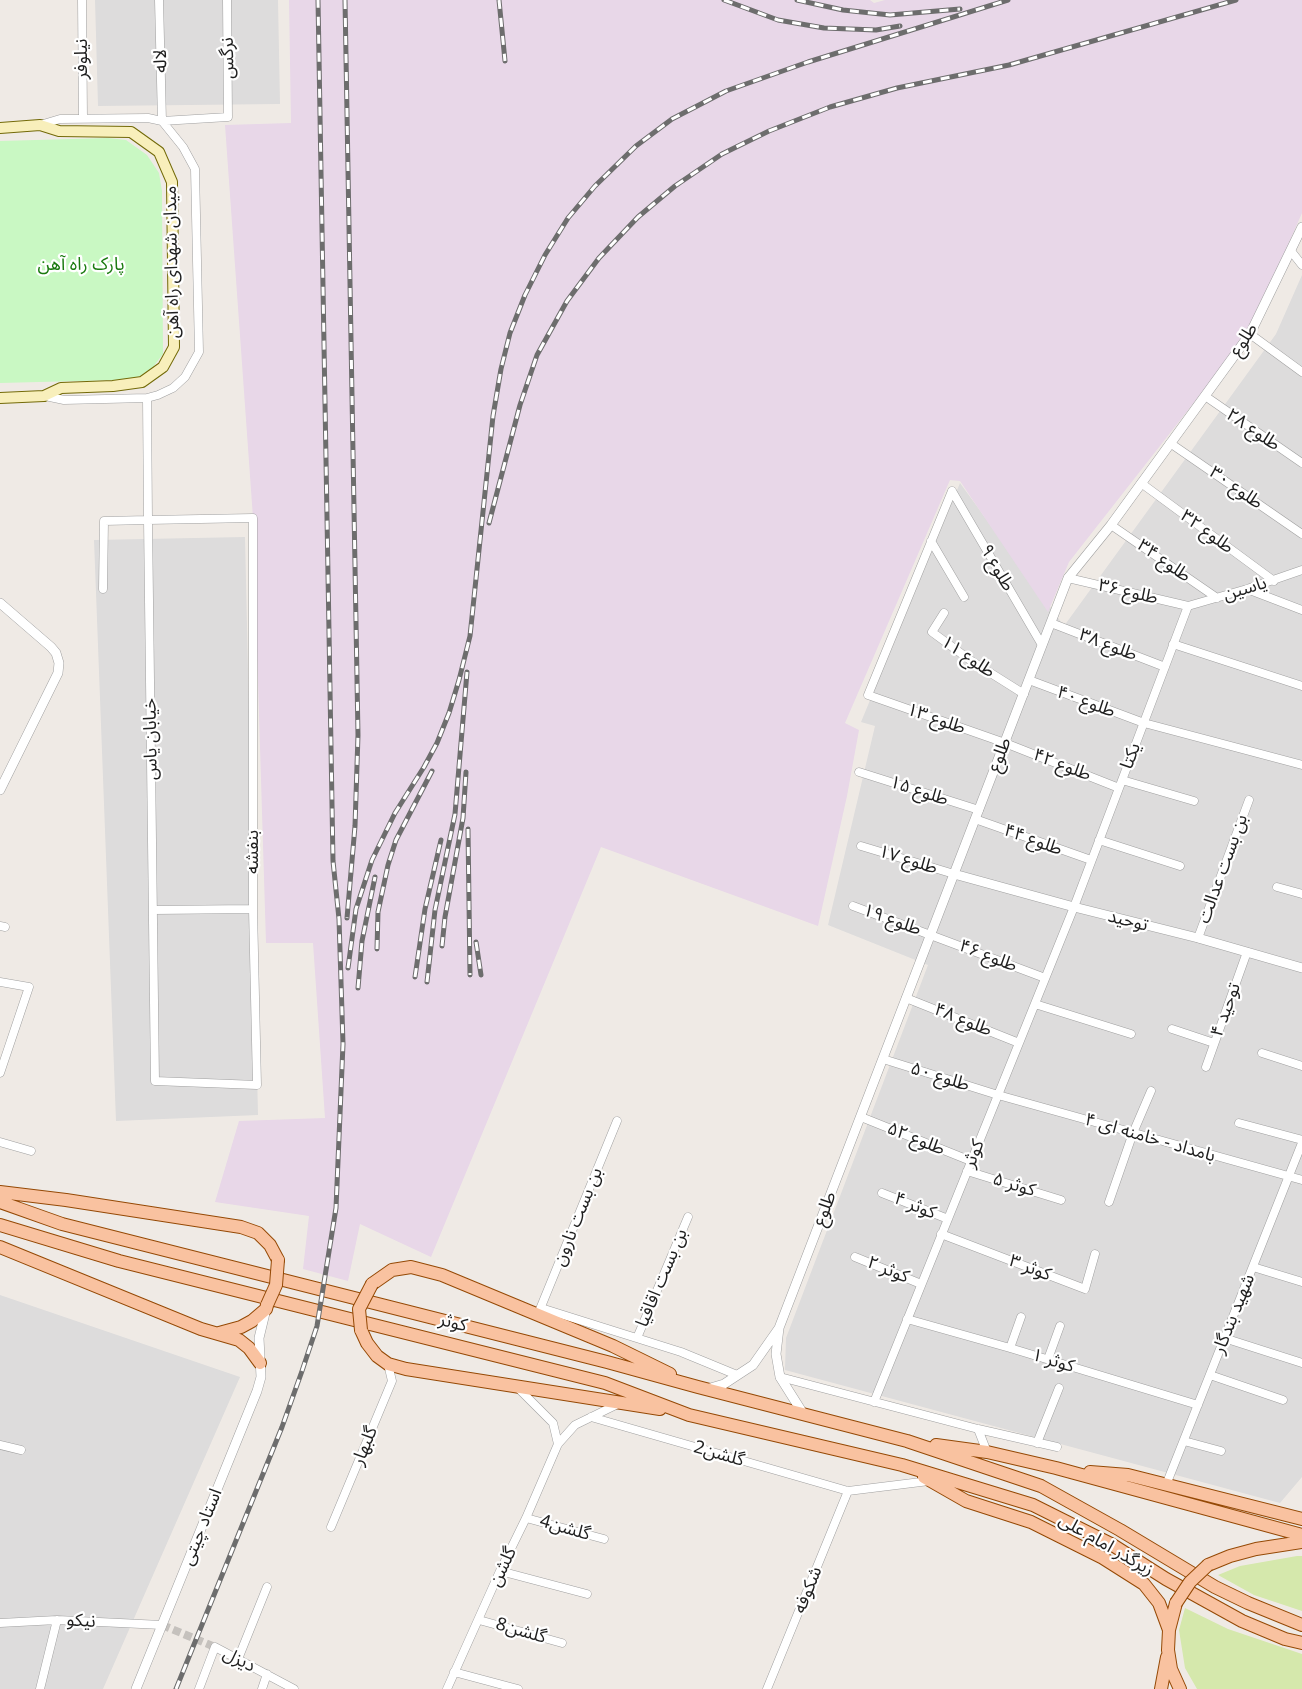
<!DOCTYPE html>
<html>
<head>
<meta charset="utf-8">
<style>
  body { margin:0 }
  canvas { display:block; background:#efeae5 }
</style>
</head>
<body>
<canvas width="1302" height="1689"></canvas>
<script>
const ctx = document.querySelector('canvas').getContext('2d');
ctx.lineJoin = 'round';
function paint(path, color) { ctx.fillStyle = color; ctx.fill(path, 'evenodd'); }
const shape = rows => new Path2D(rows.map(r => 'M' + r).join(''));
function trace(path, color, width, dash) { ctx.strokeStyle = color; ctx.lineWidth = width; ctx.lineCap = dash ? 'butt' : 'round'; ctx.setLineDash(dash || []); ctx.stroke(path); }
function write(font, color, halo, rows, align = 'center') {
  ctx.font = font + ' "Noto Sans","Noto Sans Arabic",sans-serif'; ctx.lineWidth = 4.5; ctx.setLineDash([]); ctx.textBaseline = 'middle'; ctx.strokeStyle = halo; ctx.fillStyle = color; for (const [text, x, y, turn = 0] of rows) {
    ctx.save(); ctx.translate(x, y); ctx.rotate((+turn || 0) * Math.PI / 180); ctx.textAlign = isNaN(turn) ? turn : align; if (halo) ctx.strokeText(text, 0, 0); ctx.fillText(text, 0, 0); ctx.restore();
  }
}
paint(shape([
  [95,0,278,0,280,104,98,106],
  [1302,275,1302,1477,1280,1503,785,1370,786,1338,928,965,828,925,875,726,861,722,960,483,1064,626,1276,334],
  [245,537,258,1115,116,1121,94,540],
  [0,1295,240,1377,103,1689,0,1689]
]), '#dddcdc');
paint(shape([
  [289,0,870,0,874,3,885,0,1302,0,1302,213,1264,300,1232,354,1069,562,1048,612,960,481,950,480,845,723,859,730,847,796,818,926,601,847,431,1257,360,1224,348,1281,303,1269,309,1216,215,1202,239,1121,325,1118,313,943,266,943,253,518,225,125,291,123]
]), '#e8d7e8');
paint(shape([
  [1297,1556,1302,1556,1302,1611,1254,1595,1218,1575,1240,1566],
  [1185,1608,1228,1629,1302,1654,1302,1689,1197,1689,1185,1668,1179,1630]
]), '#d5e8ac');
paint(shape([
  [108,138,126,140,147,155,159,173,162,191,163,354,153,367,137,378,119,380,0,383,0,141]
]), '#c9f8c3');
trace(shape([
  [162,1625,215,1647]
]), '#c5c1bd', 8, [8, 4]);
const minor = shape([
  [82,0,83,118],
  [159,0,162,121,228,117,227,0],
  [40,125,60,119,148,118,162,121,183,147,195,169,199,352,185,377,173,388,158,395,147,398,64,400,45,396],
  [1291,251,1302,265],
  [1250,334,1302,372],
  [1205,396,1302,463],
  [1170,443,1302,534],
  [1141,483,1274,581],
  [952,491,868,695,1005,743,1119,788],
  [952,491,1042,645],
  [1111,525,1217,598],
  [931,541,964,597],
  [1068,578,1188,606,1247,589,1302,570],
  [103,589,104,521,148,520,253,518,253,909,257,1085,155,1081,148,520,147,398],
  [1247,589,1302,610],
  [944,613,932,632,970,660,1024,694],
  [1051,623,1165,667],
  [1173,644,1302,686],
  [1029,680,1144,723,1302,765],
  [859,772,979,810],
  [1122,780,1194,801],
  [975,819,1091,860],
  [1099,840,1180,866],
  [861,846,954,874],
  [1277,887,1302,894],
  [853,906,1045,978],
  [153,910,253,909],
  [0,926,5,927],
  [1198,938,1249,800],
  [0,982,29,987,0,1073],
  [906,998,1019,1043],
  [1035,1004,1131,1034],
  [1172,1029,1214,1043],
  [1262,1053,1302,1066],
  [883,1059,998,1095,1302,1180],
  [1206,1067,1247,952],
  [861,1117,971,1161],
  [1239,1123,1302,1140],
  [0,1142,31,1151],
  [967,1171,1061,1200],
  [882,1193,948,1219],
  [1109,1202,1133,1133,1151,1091],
  [941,1234,1085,1289,1095,1254],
  [855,1257,921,1284],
  [1253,1267,1302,1282],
  [541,1308,681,1352,737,1375],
  [538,1314,617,1121],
  [907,1319,1010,1348,1198,1405],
  [637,1338,688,1217],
  [1224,1338,1302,1363],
  [1010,1348,1021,1317],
  [1048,1359,1060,1326],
  [1210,1375,1283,1400],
  [780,1377,978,1429,1057,1447],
  [518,1388,553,1423,558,1444],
  [874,1402,1074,907,1188,606],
  [591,1417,848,1491,929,1481],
  [978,1429,987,1452],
  [1184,1441,1221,1451],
  [1037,1443,1059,1388],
  [0,1445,21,1450],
  [1166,1485,1302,1143],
  [526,1518,604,1539],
  [331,1527,392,1381,388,1364],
  [500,1571,587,1594],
  [479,1620,562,1643],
  [0,1623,57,1620,162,1625],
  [238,1659,267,1587],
  [454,1672,518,1689],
  [40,1689,57,1620],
  [199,1689,215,1647,294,1689],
  [262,1689,267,1674],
  [447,1689,500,1571,526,1518,558,1444,575,1425,620,1403],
  [767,1689,848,1491]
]);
const tertiary = shape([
  [0,603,51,647,56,653,59,663,58,673,0,790],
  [954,874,1074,907,1198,938,1302,968],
  [779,1328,1068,578,1111,525,1250,334,1302,227],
  [707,1389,724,1384,753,1365,779,1328,776,1354,780,1377,804,1415],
  [136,1689,257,1391,261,1377,259,1338,266,1309]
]);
const secondary = shape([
  [0,128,40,125,59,131,131,132,159,152,172,182,174,347,163,367,142,382,113,386,61,388,44,396,0,398]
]);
const primary = shape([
  [0,1192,66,1200,241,1227,258,1233,270,1245,278,1260],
  [0,1202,62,1224,607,1362,698,1387,907,1441,1041,1486,1120,1530,1215,1587,1248,1603,1302,1625],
  [0,1225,119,1261,605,1383,689,1415,902,1465,1033,1505,1111,1544,1166,1579,1242,1621,1285,1639,1302,1643],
  [0,1247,201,1329,239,1340,249,1348,260,1363],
  [372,1284,392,1270,411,1267,442,1275,613,1346,670,1374],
  [361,1330,367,1343,377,1356,388,1364,406,1369,660,1409],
  [219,1333,241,1327,252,1321,266,1309,267,1305],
  [936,1445,987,1452,1056,1468,1302,1535],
  [1090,1472,1128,1475,1302,1519],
  [924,1477,966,1501,1031,1522,1103,1558,1144,1584,1159,1603,1169,1630],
  [1208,1565,1230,1556,1256,1549,1302,1542],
  [1176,1603,1169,1630,1168,1650,1171,1669,1180,1689],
  [1161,1689,1167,1657]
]);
trace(minor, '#a0a0a0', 9);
trace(tertiary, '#a0a0a0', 10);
trace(secondary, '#736a08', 12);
trace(primary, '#954905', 14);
trace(minor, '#fff', 8);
trace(tertiary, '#fff', 9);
trace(secondary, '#f8efbb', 10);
trace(primary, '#f9c2a0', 12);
const rail = shape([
  [345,0,358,735,355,826,347,918],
  [499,0,505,61],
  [724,0,778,20,824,28,876,30,900,26],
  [797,0,843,10,890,15,960,9],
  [489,523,520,405,537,355,567,301,599,258,638,217,675,186,722,154,769,131,830,107,897,88,1009,65,1236,0],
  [468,829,470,975],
  [476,942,481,975],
  [442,946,445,917,463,818,466,772],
  [377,949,378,912,388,865,396,840,432,771],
  [348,968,356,909,372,860,395,813,424,767,437,743,449,713,459,680,470,636,493,416,501,369,510,333,525,295,545,255,568,218,595,186,636,146,672,119,726,91,808,62,1008,0],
  [415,977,425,909,441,840],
  [427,982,435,910,455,814,467,672],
  [358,988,362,941,375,877],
  [176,1689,282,1427,302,1371,317,1326,336,1208,343,1044,339,919,333,861,318,0]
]);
trace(rail, '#6d6d6d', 5);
trace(rail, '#fff', 3, [9]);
const primaryBridge = shape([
  [267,1305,276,1285,278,1260],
  [361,1330,359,1309,372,1284],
  [1176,1603,1190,1582,1208,1565]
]);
trace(primaryBridge, '#954905', 14, []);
trace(primaryBridge, '#f9c2a0', 12);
write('18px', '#1f1f1f', '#fff', [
  ["نرگس",228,58,-91],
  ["نیلوفر",82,59,-90],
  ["لاله",161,61,-91],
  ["میدان شهدای راه آهن",172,262,-91],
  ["طلوع",1244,340,-57],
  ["طلوع ۲۸",1253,430,34],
  ["طلوع ۳۰",1236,488,35],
  ["طلوع ۳۲",1207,532,36],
  ["طلوع ۳۴",1164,561,35],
  ["طلوع ۹",997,568,60],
  ["یاسین",1245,589,-17],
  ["طلوع ۳۶",1128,592,13],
  ["طلوع ۳۸",1108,645,21],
  ["طلوع ۱۱",968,657,34],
  ["طلوع ۴۰",1086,702,20],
  ["طلوع ۱۳",936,719,19],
  ["خیابان یاس",151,739,-91],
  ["طلوع",1000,755,-69],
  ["یکتا",1131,756,-69],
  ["طلوع ۴۲",1062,765,21],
  ["طلوع ۱۵",919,791,18],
  ["طلوع ۴۴",1033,840,20],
  ["بنفشه",253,852,-90],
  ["طلوع ۱۷",908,860,17],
  ["بن بست عدالت",1223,869,-70],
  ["طلوع ۱۹",892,920,20],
  ["توحید",1128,921,14],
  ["طلوع ۴۶",988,956,21],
  ["توحید ۴",1226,1010,-70],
  ["طلوع ۴۸",963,1020,22],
  ["طلوع ۵۰",940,1077,17],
  ["بامداد - خامنه ای ۴",1150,1138,16],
  ["طلوع ۵۲",916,1139,22],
  ["کوثر",974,1154,-68],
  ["کوثر ۵",1014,1185,17],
  ["کوثر ۴",915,1206,22],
  ["طلوع",825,1209,-69],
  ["بن بست نارون",578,1217,-68],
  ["کوثر ۳",1030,1268,21],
  ["کوثر ۲",888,1270,22],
  ["بن بست اقاقیا",662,1278,-67],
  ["شهید بندگار",1234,1314,-68],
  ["کوثر",453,1323,14],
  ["کوثر ۱",1053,1361,17],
  ["گلبهار",365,1446,-68],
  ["گلشن2",719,1454,16],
  ["استاد چیتی",202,1527,-68],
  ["گلشن4",565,1528,16],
  ["زیرگذر امام علی",1106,1545,30],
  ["گلشن",503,1567,-65],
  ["شکوفه",808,1590,-68],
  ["نیکو",81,1621,3],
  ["گلشن8",521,1631,16],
  ["دیزل",239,1660,27]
]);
write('18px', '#1a7a0f', '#fff', [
  ["پارک راه آهن",81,265]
]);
</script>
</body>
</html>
